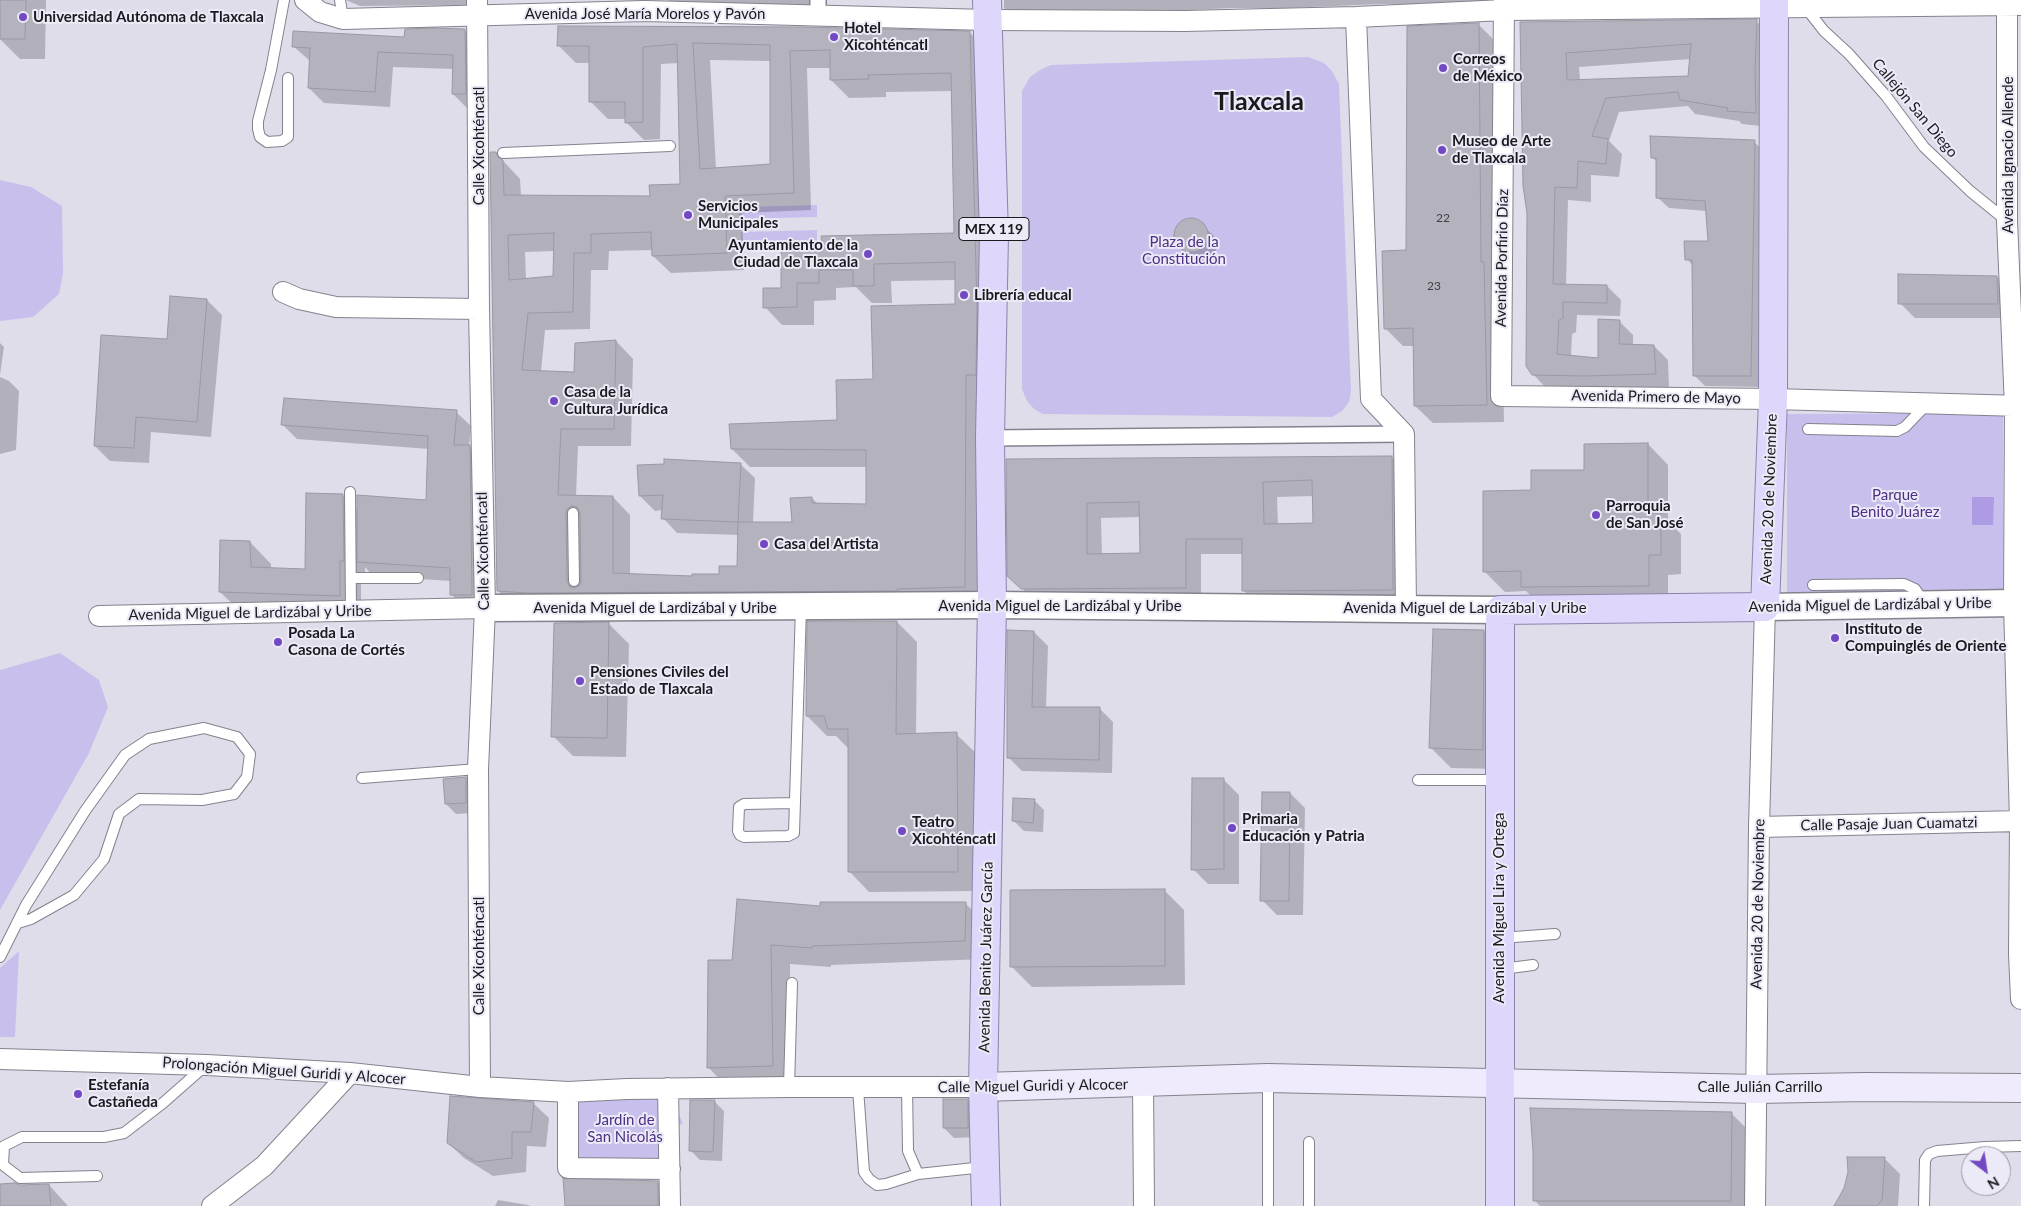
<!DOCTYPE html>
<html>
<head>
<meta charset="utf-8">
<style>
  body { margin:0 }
  #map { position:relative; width:2021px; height:1206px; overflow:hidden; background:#dfdde9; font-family:Lato,sans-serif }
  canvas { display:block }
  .north { position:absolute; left:1961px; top:1146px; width:50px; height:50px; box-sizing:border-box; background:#eceaf6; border:1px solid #9896a0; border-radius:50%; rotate:149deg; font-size:14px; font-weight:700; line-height:20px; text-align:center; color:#1a191e }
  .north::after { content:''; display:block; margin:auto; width:18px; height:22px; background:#7249c2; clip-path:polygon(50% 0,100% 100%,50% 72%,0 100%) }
</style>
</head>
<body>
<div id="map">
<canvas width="2021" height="1206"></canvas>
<div class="north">N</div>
</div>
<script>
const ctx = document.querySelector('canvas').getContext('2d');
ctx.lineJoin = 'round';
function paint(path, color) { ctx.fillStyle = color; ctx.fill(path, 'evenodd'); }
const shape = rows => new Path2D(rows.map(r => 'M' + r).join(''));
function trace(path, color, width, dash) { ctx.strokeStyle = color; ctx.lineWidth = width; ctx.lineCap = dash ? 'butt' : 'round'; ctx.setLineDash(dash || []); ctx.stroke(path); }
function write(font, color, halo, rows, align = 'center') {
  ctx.font = font + ' Lato,sans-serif'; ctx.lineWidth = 4; ctx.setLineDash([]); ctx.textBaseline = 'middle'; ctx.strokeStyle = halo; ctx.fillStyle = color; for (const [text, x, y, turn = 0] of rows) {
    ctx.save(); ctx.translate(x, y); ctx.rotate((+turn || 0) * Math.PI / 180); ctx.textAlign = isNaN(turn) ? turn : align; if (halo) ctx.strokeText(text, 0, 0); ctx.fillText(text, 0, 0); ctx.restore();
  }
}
paint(shape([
  [1308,57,1324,63,1332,71,1339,84,1351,391,1349,402,1342,411,1332,417,1043,414,1034,409,1027,401,1022,389,1022,91,1030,77,1040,70,1051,65],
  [0,180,31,187,62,206,63,273,59,294,33,317,0,321],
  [817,205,817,217,739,219,739,207],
  [817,230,817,241,741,244,741,232],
  [2003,413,2003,593,1787,594,1787,414],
  [60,653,99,680,108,707,89,753,0,910,0,670],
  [19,951,15,1037,0,1037,0,968],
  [668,1088,683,1124,668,1127,670,1169,568,1168,568,1092]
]), '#c9bfec');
paint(shape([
  [1972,497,1994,497,1993,525,1972,525]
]), '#ad9be3');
paint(shape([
  [0,0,46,0,45,59,20,59,0,39],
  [346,0,480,0,480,5,360,6],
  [668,0,826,0,825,20,679,11],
  [1004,0,1499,0,1499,5,1383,4,1286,8,1232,8,1111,14,1023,26,1004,8],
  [1756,21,1770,35,1770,127,1742,124,1739,121,1695,114,1688,106,1619,112,1609,141,1622,154,1619,177,1591,175,1591,202,1568,200,1566,285,1607,286,1621,300,1620,316,1577,315,1576,332,1572,334,1571,356,1599,359,1619,321,1633,335,1633,346,1654,346,1668,360,1669,387,1599,390,1547,389,1533,374,1521,23],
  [1691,59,1690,77,1580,81,1579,67],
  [1478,24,1496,42,1504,422,1433,423,1415,406,1414,346,1403,346,1385,328],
  [725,26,970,33,988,50,982,605,515,608,498,591,496,153,520,179,521,196,651,198,681,185,679,63,661,64,660,139,644,140,626,122,626,119,608,119,590,101,591,63,576,63,559,46,725,28],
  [710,60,771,61,772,166,716,169],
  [807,68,831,68,831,80,849,98,886,97,886,92,952,91,956,235,823,247,765,307,782,325,814,325,814,301,836,300,836,288,856,287,872,303,892,303,891,281,956,280,957,305,874,380,839,421,732,449,750,467,867,467,868,505,818,504,812,498,793,523,753,523,755,478,740,464,640,496,655,511,663,510,663,518,677,533,739,535,738,567,721,575,693,577,630,575,630,515,613,497,576,496,578,446,631,446,633,359,616,341,576,374,541,372,545,330,590,329,591,270,608,270,609,251,653,250,653,256,671,273,744,270,742,213,811,210],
  [555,251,554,277,526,280,525,252],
  [465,31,480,46,468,109,453,94,454,69,393,67,390,107,324,103,309,88,310,61,293,46,406,38],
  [1754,142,1766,153,1762,387,1705,386,1694,375,1693,266,1687,259,1709,242,1707,211,1669,208,1657,197,1657,162,1653,158],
  [1193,220,1202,225,1213,235,1217,244,1215,254,1211,258,1202,262,1192,259,1175,240,1176,229,1183,222],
  [1997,277,2012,293,2013,318,1915,318,1900,303],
  [207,300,222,315,211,437,151,432,149,463,110,461,95,446,168,340],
  [0,343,4,347,0,375],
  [0,377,9,381,19,391,16,450,0,454],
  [456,412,471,426,469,446,484,461,486,609,466,609,451,594,451,581,373,576,365,567,365,582,361,582,361,617,242,613,220,592,250,542,271,564,271,569,306,570,343,496,358,511,427,502,429,449,297,439,283,425],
  [1648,444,1668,465,1668,521,1681,534,1681,574,1668,575,1668,606,1542,607,1526,591,1505,592,1484,571,1585,471],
  [1392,457,1407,473,1408,605,1259,606,1244,591,1244,554,1201,554,1201,603,1038,604,1009,575,1008,460],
  [1314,496,1315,524,1278,525,1277,497],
  [1141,517,1141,554,1102,555,1101,518],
  [897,622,917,642,916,735,956,734,977,754,978,891,869,892,849,871,849,749,836,736,827,736,807,716],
  [609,624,629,644,626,757,573,756,553,736],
  [1484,631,1504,652,1503,769,1451,768,1431,748],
  [1034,632,1048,646,1046,708,1099,708,1113,722,1112,773,1022,771,1008,757],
  [466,778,476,788,476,813,456,814,446,804],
  [1224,780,1239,795,1239,884,1208,884,1193,869],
  [1290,793,1305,808,1303,915,1277,915,1262,900],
  [1034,800,1044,810,1043,832,1024,831,1014,821],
  [1164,890,1184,910,1185,985,1032,987,1011,966],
  [966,904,985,923,984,959,831,965,831,967,790,964,791,1084,727,1087,708,1067,733,961,821,907],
  [967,1100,977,1110,978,1137,954,1138,944,1128],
  [714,1101,724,1111,722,1161,700,1160,690,1150],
  [533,1103,549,1118,546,1147,527,1146,526,1172,493,1176,464,1158,448,1143],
  [1732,1114,1751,1133,1750,1206,1540,1206,1534,1200],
  [1885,1159,1900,1174,1898,1206,1833,1206],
  [657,1182,672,1197,673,1206,567,1206],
  [0,1185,49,1185,68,1206,0,1206],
  [498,1200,528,1205,530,1206,495,1206]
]), '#0003');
const building = shape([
  [0,0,26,0,25,39,0,39,0,0],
  [1757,19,1755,71,1756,113,1727,111,1728,108,1680,100,1678,92,1606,98,1592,136,1608,139,1606,164,1578,161,1577,188,1555,187,1553,284,1607,285,1607,303,1563,302,1563,318,1559,320,1557,354,1598,358,1598,319,1620,320,1619,344,1654,345,1656,374,1585,376,1532,375,1526,366,1527,213,1523,186,1520,22,1757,19],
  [1691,44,1688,76,1567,80,1566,53,1691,44],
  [1479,23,1481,262,1484,262,1487,405,1414,406,1413,328,1384,329,1382,251,1406,250,1407,26,1479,23],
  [558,26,801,27,970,31,977,310,976,375,966,375,965,587,897,589,897,591,527,593,497,591,490,152,496,152,498,157,503,160,504,195,650,196,649,185,680,184,677,44,643,47,643,122,625,123,625,102,589,102,589,46,557,46,558,26],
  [693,43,770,45,770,164,700,169,693,43],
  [830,50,830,80,869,79,868,75,951,73,954,233,821,236,822,245,781,246,781,288,763,288,763,308,797,307,797,283,819,283,819,270,853,270,853,286,874,286,874,264,955,262,955,304,871,306,873,379,836,380,837,420,729,424,731,449,866,450,866,504,812,503,812,497,790,498,792,522,738,522,737,566,719,566,719,574,692,574,692,576,613,573,613,496,558,495,561,429,614,429,616,340,575,343,574,372,522,370,528,313,573,312,574,253,591,253,591,234,651,232,652,256,727,253,725,196,794,193,790,51,830,50],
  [554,233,553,276,509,280,508,235,554,233],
  [572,506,577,507,580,513,581,581,580,585,575,588,570,587,567,581,566,513,567,509,572,506],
  [434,28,465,29,466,94,452,94,453,55,378,52,375,92,308,88,310,48,292,47,293,31,404,37,405,29,434,28],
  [1650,136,1755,140,1751,376,1693,376,1692,260,1685,260,1684,241,1708,241,1705,201,1656,198,1656,158,1651,158,1650,136],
  '1174 235a17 17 0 1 1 34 0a17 17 0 1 1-34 0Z',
  [1898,274,1997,276,1998,304,1898,304,1898,274],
  [170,296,207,299,197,422,136,417,134,448,94,446,101,335,167,339,170,296],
  [284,398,457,410,454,445,470,445,472,595,450,595,450,568,357,562,357,495,426,500,428,436,281,425,284,398],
  [1648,443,1648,513,1661,513,1661,555,1649,555,1649,586,1521,587,1521,571,1483,572,1483,491,1531,490,1531,470,1584,470,1584,444,1648,443],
  [1392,456,1393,590,1242,591,1242,539,1186,539,1186,588,1021,589,1007,576,1006,459,1392,456],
  [1312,480,1313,523,1264,524,1263,482,1312,480],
  [1139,502,1140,553,1087,554,1087,503,1139,502],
  [664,459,741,463,738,522,661,519,663,495,639,496,637,465,664,464,664,459],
  [306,493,343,494,344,561,340,561,340,596,219,592,220,540,250,541,251,567,305,569,306,493],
  [807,621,897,621,896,734,957,732,958,872,848,872,848,729,828,729,824,716,806,716,807,621],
  [609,622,607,738,551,737,554,623,609,622],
  [1433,629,1484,630,1483,750,1429,748,1433,629],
  [1007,630,1034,631,1032,707,1100,707,1099,760,1007,758,1007,630],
  [466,777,466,803,445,804,443,779,466,777],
  [1192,778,1224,778,1224,869,1191,870,1192,778],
  [1262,792,1290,792,1289,901,1260,901,1262,792],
  [1013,798,1035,799,1033,823,1012,821,1013,798],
  [1165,889,1165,966,1010,967,1010,890,1165,889],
  [737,899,820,906,820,902,966,902,965,941,812,946,812,948,771,945,773,1066,707,1068,708,960,732,960,737,899],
  [450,1096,534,1102,531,1132,512,1132,512,1158,476,1162,447,1143,450,1096],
  [943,1099,968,1099,968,1128,943,1128,943,1099],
  [690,1100,715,1100,713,1152,689,1151,690,1100],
  [1530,1108,1732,1112,1731,1201,1533,1201,1533,1152,1530,1108],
  [1847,1157,1885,1157,1882,1200,1877,1206,1834,1206,1844,1188,1848,1172,1847,1157],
  [563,1178,658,1181,658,1206,565,1206,563,1178],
  [15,1183,20,1185,49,1184,51,1206,0,1206,0,1184,15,1183]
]);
paint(building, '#b4b2bd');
trace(building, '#9a98a3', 1);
const service = shape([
  [284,0,271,70,258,121,258,129,260,137,267,142,282,141,288,137,288,78],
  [340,0,343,19],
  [1806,8,1824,31,1849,54,1886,96,1924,147,1970,191,2007,221],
  [503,153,670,146],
  [1808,429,1897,431,1905,427,1927,404],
  [350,492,351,612],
  [573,513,574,581],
  [351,578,418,578],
  [1813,585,1904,584,1915,589,1924,602],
  [362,778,478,769],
  [1418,780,1499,780],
  [794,803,744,804,739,807,738,831,740,835,744,837,788,836,794,833,801,607],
  [1501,938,1555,934],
  [0,957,26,905,85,811,125,755,149,739,204,728,237,737,250,754,247,777,234,794,202,800,139,799,119,814,104,859,74,895,31,919,18,923],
  [1502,969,1533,965],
  [789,1087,792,983],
  [907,1087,908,1151,918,1174,984,1167],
  [858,1088,864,1172,869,1179,877,1185,886,1184,918,1174],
  [97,1176,20,1178,3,1165,4,1146,22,1137,104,1137,124,1133,163,1103,205,1066],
  [1268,1206,1268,1080],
  [1309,1206,1309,1142],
  [1924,1206,1925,1160,1929,1154,1937,1151,1985,1147,2021,1146]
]);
const pedestrian = shape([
  [818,0,818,15],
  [990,438,1404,434]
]);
const minor = shape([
  [305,0,320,12,343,19,645,11,987,20,1185,21,1356,17,1505,10,2021,5],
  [477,0,479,309,485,608,478,769,480,1087],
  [1504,0,1501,396,1773,399,2021,406],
  [2007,0,2007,221,2015,407,2014,603,2020,821,2019,954,2021,999],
  [1356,17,1371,399,1404,434,1406,608],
  [283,292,299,299,336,307,479,309],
  [99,616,485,608],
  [1759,827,2020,821],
  [0,1059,207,1065,350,1073,480,1087,568,1092,627,1089,789,1087,983,1087],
  [1143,1083,1144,1206],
  [668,1088,670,1206],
  [568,1092,568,1168,670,1169],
  [212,1206,264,1166,350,1073],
  [1755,1206,1759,827,1765,607]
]);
const tertiary = shape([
  [1765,607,2014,603],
  [485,608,992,605,1500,610]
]);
const secondary = shape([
  [983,1087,1268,1078,1756,1089,1865,1087,2021,1088]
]);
const primary = shape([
  [986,1206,983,1087,992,605,990,438,994,235,987,0],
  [1500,1206,1500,610,1765,607,1773,399,1774,0]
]);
trace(service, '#84828d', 12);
trace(pedestrian, '#84828d', 18);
trace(minor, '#84828d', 22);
trace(tertiary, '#84828d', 29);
trace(secondary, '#84828d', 30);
trace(primary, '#8c83ac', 30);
trace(service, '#fff', 10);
trace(pedestrian, '#fff', 15);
trace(minor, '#fff', 20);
trace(tertiary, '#fff', 26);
trace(secondary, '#efebfd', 28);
trace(primary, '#dfd7fb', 28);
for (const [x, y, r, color] of [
  [23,17,5,"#7249c2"],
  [834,37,5,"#7249c2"],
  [1443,68,5,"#7249c2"],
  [1442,150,5,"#7249c2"],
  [688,215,5,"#7249c2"],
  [868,254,5,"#7249c2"],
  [964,295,5,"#7249c2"],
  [554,401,5,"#7249c2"],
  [1596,515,5,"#7249c2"],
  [764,544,5,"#7249c2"],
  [1835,638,5,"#7249c2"],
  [278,642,5,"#7249c2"],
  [580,681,5,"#7249c2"],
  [1232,828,5,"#7249c2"],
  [902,831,5,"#7249c2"],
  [78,1094,5,"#7249c2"]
]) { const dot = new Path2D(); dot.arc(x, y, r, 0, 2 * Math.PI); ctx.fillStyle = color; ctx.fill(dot); trace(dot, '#eceaf6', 2); }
write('12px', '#403f46', null, [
  ["22",1443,218],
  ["23",1434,286]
]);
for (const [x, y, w] of [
  [994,229,70]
]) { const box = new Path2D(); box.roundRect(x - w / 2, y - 11.5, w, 23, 4); ctx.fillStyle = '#eceaf6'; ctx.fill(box); trace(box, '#1a191e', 1); }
write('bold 14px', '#1a191e', null, [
  ["MEX 119",994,229]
]);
write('15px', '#1a191e', '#eceaf6', [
  ["Avenida José María Morelos y Pavón",645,14],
  ["Callejón San Diego",1915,108,50],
  ["Calle Xicohténcatl",479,146,-90],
  ["Avenida Ignacio Allende",2008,155,-90],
  ["Avenida Porfirio Díaz",1502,258,-89],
  ["Avenida Primero de Mayo",1656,397,1],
  ["Avenida 20 de Noviembre",1769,499,-88],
  ["Calle Xicohténcatl",483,551,-91],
  ["Avenida Miguel de Lardizábal y Uribe",1870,605,-1],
  ["Avenida Miguel de Lardizábal y Uribe",1060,606],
  ["Avenida Miguel de Lardizábal y Uribe",655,608],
  ["Avenida Miguel de Lardizábal y Uribe",1465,608],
  ["Avenida Miguel de Lardizábal y Uribe",250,613,-1],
  ["Calle Pasaje Juan Cuamatzi",1889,824,-1],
  ["Avenida 20 de Noviembre",1758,904,-89],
  ["Avenida Miguel Lira y Ortega",1499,908,-90],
  ["Calle Xicohténcatl",479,956,-90],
  ["Avenida Benito Juárez García",986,957,-89],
  ["Prolongación Miguel Guridi y Alcocer",284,1071,4],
  ["Calle Miguel Guridi y Alcocer",1033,1086,-1],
  ["Calle Julián Carrillo",1760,1087]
]);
write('bold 15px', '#1a191e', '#eceaf6', [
  ["Universidad Autónoma de Tlaxcala",33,17],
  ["Hotel",844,28],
  ["Xicohténcatl",844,45],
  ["Correos",1453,59],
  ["de México",1453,76],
  ["Museo de Arte",1452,141],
  ["de Tlaxcala",1452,158],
  ["Servicios",698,206],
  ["Municipales",698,223],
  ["Ayuntamiento de la",858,245,"right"],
  ["Ciudad de Tlaxcala",858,262,"right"],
  ["Librería educal",974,295],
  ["Casa de la",564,392],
  ["Cultura Jurídica",564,409],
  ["Parroquia",1606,506],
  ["de San José",1606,523],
  ["Casa del Artista",774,544],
  ["Instituto de",1845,629],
  ["Compuinglés de Oriente",1845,646],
  ["Posada La",288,633],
  ["Casona de Cortés",288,650],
  ["Pensiones Civiles del",590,672],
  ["Estado de Tlaxcala",590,689],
  ["Primaria",1242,819],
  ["Educación y Patria",1242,836],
  ["Teatro",912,822],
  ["Xicohténcatl",912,839],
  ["Estefanía",88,1085],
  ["Castañeda",88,1102]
], 'left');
write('15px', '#4d3084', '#eceaf6', [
  ["Plaza de la",1184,242],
  ["Constitución",1184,259],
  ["Parque",1895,495],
  ["Benito Juárez",1895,512],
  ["Jardín de",625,1120],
  ["San Nicolás",625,1137]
]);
write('bold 25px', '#1a191e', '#eceaf6', [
  ["Tlaxcala",1259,102]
]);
</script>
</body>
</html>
